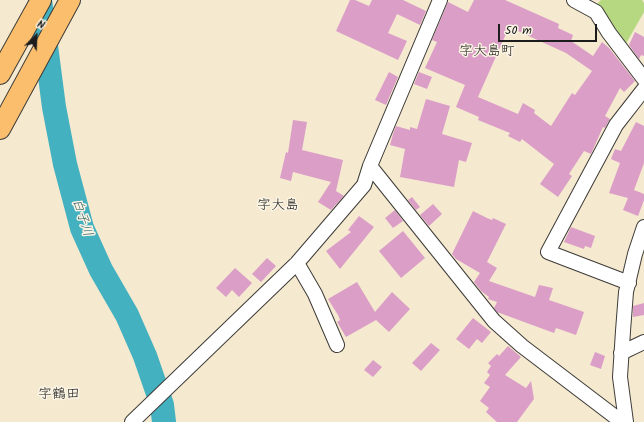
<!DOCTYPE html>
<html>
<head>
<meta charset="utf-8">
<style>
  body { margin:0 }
  #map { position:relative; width:644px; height:422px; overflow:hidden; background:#f5e9d0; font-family:Kalam,sans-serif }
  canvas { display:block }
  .north { position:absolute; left:16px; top:16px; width:40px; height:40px; -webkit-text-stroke:3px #fcf5e5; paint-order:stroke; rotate:24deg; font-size:11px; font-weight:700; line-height:16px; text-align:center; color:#1c1c1c }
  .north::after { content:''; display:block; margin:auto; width:14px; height:18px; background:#1c1c1c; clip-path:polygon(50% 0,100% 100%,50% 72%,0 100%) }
  .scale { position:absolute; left:498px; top:24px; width:99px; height:18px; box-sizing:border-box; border:2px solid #1c1c1c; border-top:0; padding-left:5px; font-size:12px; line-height:14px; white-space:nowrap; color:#1c1c1c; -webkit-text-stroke:3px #fcf5e5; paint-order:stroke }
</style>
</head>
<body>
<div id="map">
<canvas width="644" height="422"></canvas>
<div class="north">N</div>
<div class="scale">50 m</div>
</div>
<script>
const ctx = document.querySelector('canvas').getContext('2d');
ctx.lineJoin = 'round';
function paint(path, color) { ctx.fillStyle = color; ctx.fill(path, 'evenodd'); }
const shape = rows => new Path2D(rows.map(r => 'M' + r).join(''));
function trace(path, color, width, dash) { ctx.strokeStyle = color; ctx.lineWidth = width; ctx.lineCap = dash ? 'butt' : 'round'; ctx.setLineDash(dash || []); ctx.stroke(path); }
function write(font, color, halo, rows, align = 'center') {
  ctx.font = font + ' Kalam,"Klee One",sans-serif'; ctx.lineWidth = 3; ctx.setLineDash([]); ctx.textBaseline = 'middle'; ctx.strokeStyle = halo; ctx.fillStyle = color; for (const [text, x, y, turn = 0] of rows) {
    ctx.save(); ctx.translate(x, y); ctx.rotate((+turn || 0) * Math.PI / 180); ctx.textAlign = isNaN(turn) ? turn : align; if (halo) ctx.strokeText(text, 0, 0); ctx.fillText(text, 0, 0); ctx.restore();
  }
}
paint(shape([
  [601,0,642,0,644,3,644,12,624,47,594,7]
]), '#b6d880');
trace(shape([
  [40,0,54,107,65,164,82,228,101,270,127,315,145,356,162,405,164,422]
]), '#43b1c0', 24);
paint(shape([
  [350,0,355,0,369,6,372,0,403,0,426,11,420,25,397,14,388,33,407,41,398,60,336,31],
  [474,0,505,0,559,24,558,28,573,35,571,41,593,56,602,42,609,48,635,81,624,92,620,88,605,116,610,119,605,128,603,127,591,154,584,151,569,174,572,176,558,197,540,184,554,164,522,139,520,142,508,136,510,133,478,120,479,117,456,107,465,85,425,68,437,42,432,40,448,2,468,12],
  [509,27,566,53,592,71,575,95,572,93,551,126,534,113,535,110,523,103,518,114,478,97],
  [635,32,644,37,644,56,641,55,639,59,629,45],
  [389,72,398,77,386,105,375,100],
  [419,72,432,77,427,89,414,84],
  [426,99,450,106,442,134,472,143,466,162,459,160,454,187,400,177,405,149,390,145,393,134,396,126,410,130,410,127,417,129],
  [293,120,307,122,302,150,343,160,336,191,344,196,331,210,318,202,331,182,293,172,291,181,280,178,286,152,288,153],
  [636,122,644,126,644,163,634,190,644,194,644,200,638,216,623,210,628,198,609,193,620,163,611,159,615,149,621,151],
  [412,197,420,207,416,210,408,200],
  [433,204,442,214,429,226,420,215],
  [395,210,403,221,393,228,385,218],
  [473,211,487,218,492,220,493,218,506,224,487,262,497,268,489,281,535,297,539,285,553,288,549,300,584,312,576,335,556,328,554,333,497,312,494,308,497,302,488,299,489,297,481,291,474,282,480,273,456,259,452,254],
  [359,216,374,227,340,269,326,251,351,232,348,230],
  [571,227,595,236,591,248,585,246,584,249,564,242],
  [403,231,425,258,401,278,379,251],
  [267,258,276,266,261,282,252,274],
  [235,268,252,283,239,297,232,290,226,297,216,288],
  [357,282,375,312,392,292,410,309,389,332,376,320,346,337,337,322,340,320,338,315,328,299],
  [644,303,644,315,633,317,633,306],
  [473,318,491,332,482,343,477,339,469,349,456,339],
  [431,343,440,350,421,371,412,363],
  [508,346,521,357,505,375,526,388,531,381,534,399,517,422,497,422,486,412,489,408,480,401,490,387,484,383,490,375,487,372,491,366,488,363,497,354,499,356],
  [595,352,605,356,601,369,590,365],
  [373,360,382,367,373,377,364,370]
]), '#db9ec7');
const minor = shape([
  [574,0,596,12,609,33,644,79],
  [370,166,494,321,522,346,622,422],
  [297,263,315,294,337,345],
  [629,283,548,252,616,125,644,89],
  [621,353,644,342],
  [132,422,297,263,364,185,370,166,440,0],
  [626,422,620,377,623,331,626,292,635,254,644,227]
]);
const highway = shape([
  [0,74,41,0],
  [0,129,70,0]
]);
trace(minor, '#3d3b37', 16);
trace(highway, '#3d3b37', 22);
trace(minor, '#fff', 14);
trace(highway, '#fabe6d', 20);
write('italic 13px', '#2e5f66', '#fcf5e5', [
  ["白子川",81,218,72]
]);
write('14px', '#1c1c1c', '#fcf5e5', [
  ["字大島町",487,53],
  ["字大島",278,207],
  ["字鶴田",59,396]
]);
</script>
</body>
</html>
